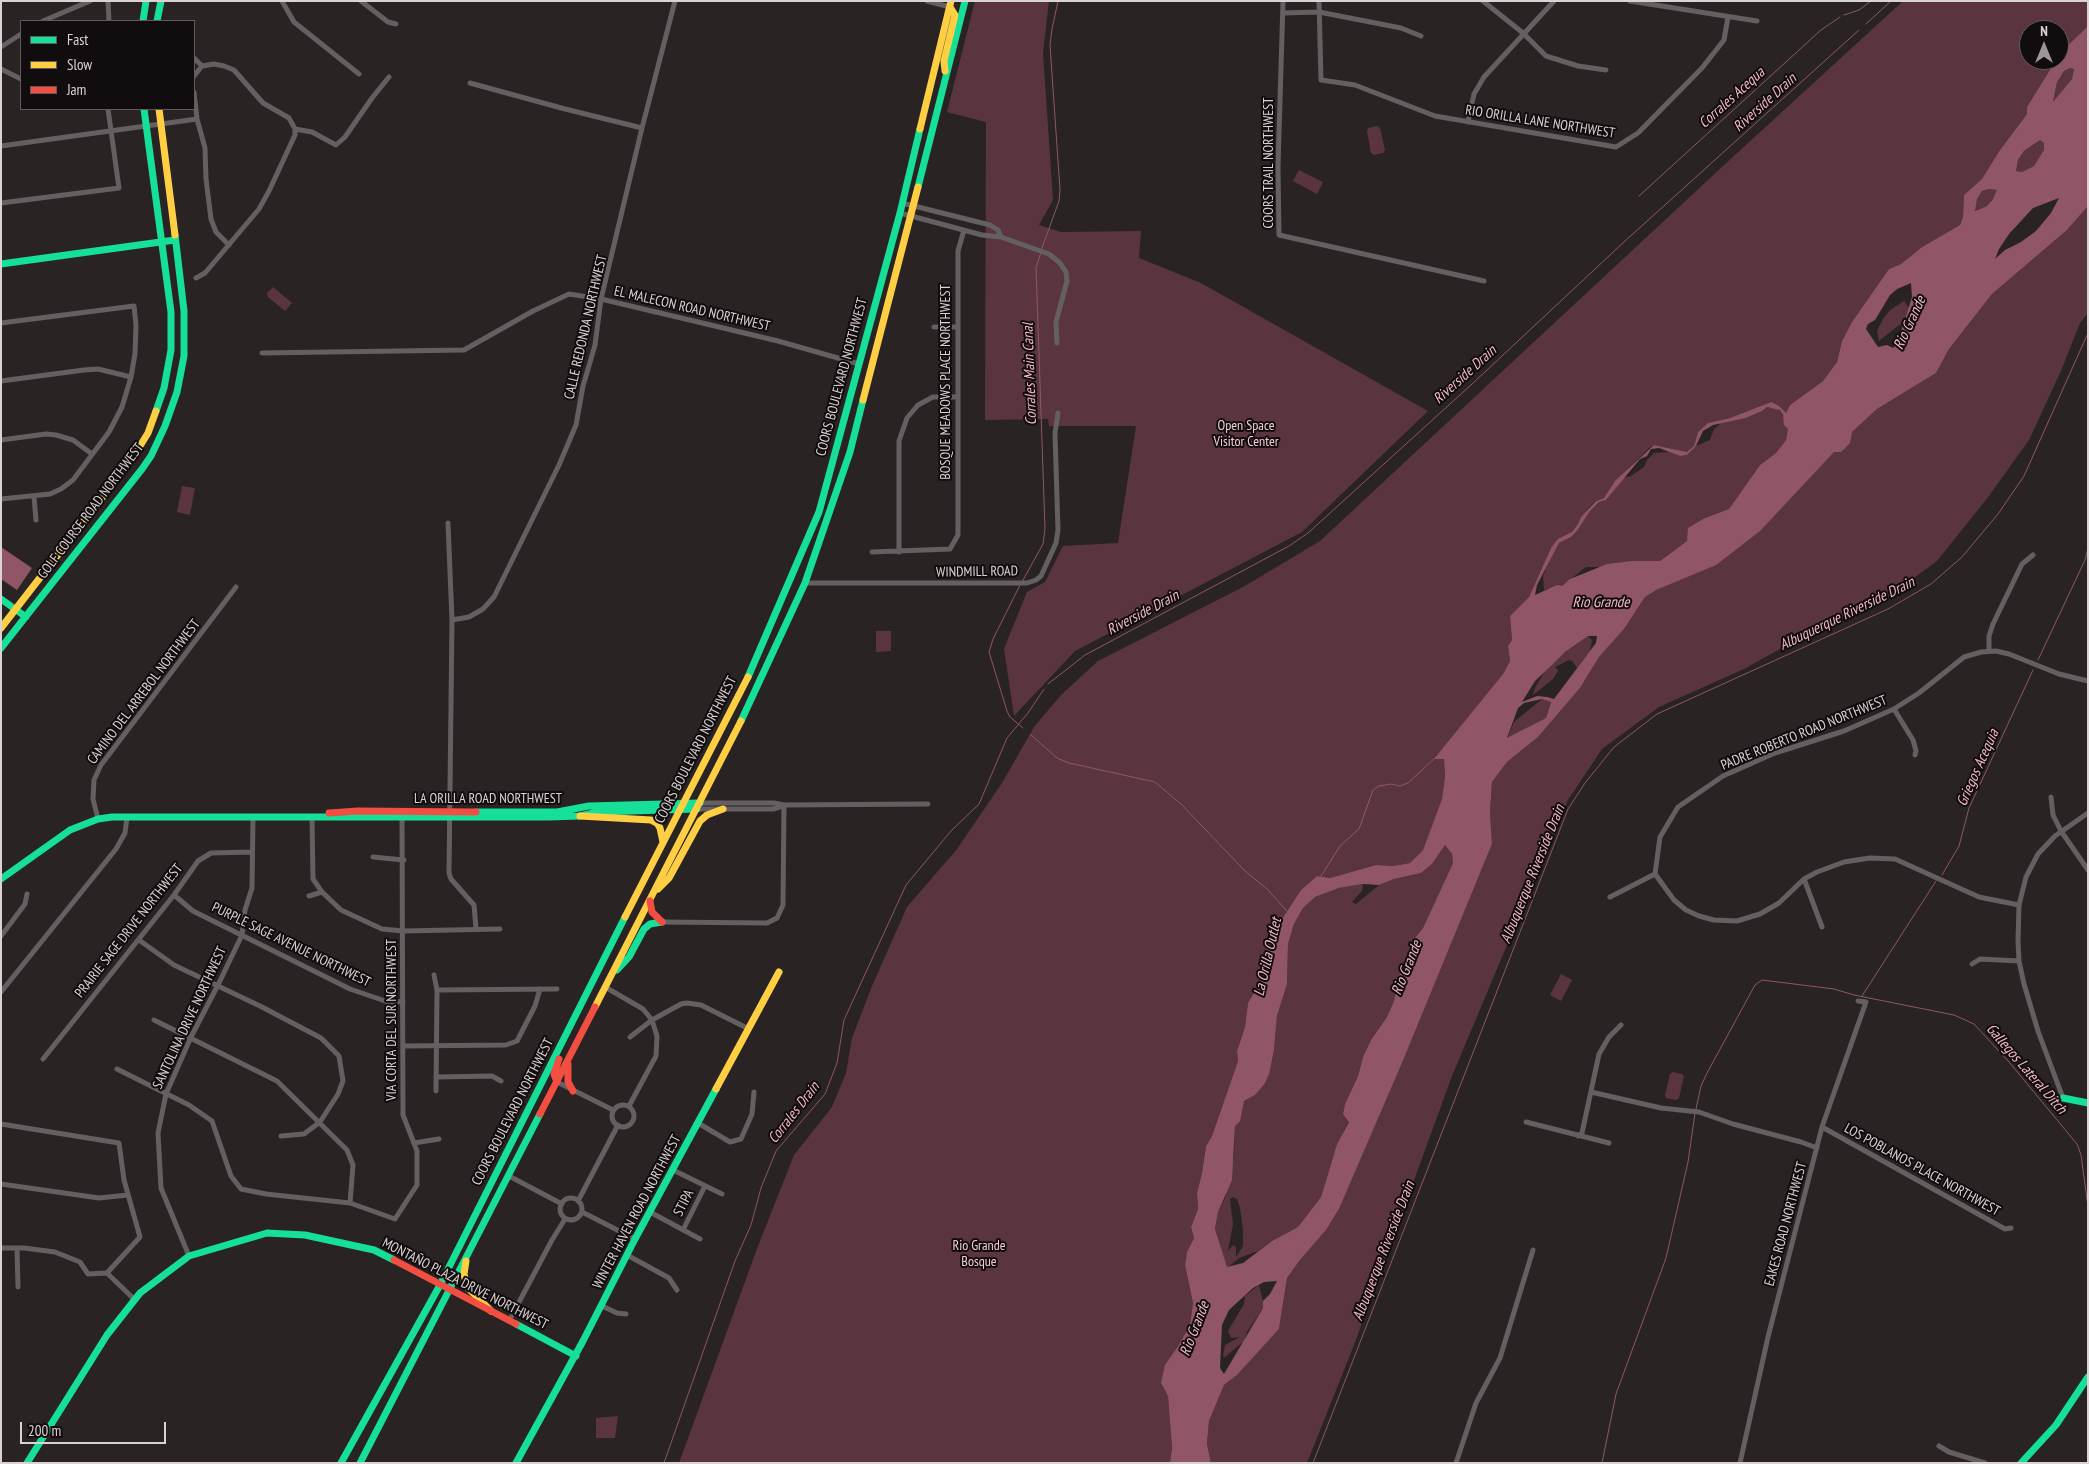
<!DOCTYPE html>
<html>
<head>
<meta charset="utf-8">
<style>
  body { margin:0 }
  #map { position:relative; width:2089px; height:1464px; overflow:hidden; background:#292324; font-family:"PT Sans Narrow",sans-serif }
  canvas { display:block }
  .frame { position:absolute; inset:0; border:2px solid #dbd2d4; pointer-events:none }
  .legend { position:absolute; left:20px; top:20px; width:175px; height:90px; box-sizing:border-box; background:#110c0d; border:1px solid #625b5d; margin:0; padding:6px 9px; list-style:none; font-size:15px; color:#dbd2d4 }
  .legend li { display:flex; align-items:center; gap:10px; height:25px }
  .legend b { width:25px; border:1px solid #625b5d }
  .north { position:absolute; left:2019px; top:20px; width:50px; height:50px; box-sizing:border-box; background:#110c0d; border:1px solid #625b5d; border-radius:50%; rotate:0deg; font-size:14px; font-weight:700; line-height:20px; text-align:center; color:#dbd2d4 }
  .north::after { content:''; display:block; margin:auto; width:18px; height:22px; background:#9d9596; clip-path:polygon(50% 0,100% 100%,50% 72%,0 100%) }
  .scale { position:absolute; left:20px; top:1422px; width:146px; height:22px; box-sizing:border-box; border:2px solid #dbd2d4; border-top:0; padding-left:6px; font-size:15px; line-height:18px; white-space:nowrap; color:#dbd2d4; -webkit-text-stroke:4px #110c0d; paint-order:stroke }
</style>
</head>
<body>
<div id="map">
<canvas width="2089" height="1464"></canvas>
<div class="frame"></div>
<ul class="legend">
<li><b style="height:6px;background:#16e098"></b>Fast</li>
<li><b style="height:6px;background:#ffcf43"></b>Slow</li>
<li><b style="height:6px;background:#f24e42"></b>Jam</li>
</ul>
<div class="north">N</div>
<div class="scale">200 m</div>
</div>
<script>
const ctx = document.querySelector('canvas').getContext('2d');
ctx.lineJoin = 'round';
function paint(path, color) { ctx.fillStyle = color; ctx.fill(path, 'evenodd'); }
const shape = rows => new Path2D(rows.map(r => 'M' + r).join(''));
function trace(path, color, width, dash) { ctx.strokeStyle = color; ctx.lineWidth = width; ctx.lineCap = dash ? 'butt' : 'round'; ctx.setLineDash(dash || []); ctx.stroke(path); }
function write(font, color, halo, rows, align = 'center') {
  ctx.font = font + ' "PT Sans Narrow",sans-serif'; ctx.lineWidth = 4; ctx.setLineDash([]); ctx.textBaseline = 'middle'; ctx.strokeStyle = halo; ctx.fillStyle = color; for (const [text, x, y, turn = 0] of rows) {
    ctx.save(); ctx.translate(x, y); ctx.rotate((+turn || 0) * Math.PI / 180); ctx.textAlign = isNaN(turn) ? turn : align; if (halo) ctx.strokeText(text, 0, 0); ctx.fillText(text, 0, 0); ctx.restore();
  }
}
paint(shape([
  [975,1,1049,1,1043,53,1053,200,1039,225,1061,232,1141,231,1139,258,1201,283,1428,411,1302,532,1075,651,1014,716,1004,649,1027,592,1045,582,1063,546,1118,543,1136,426,1049,426,1048,419,985,420,986,122,947,112],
  [1903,1,2088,1,2088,26,2059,54,2059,30,2029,30,2029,60,2056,60,2027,107,2027,114,2000,150,1982,180,1964,195,1963,217,1960,225,1922,247,1901,264,1889,269,1852,322,1842,341,1837,362,1823,381,1790,405,1786,413,1771,402,1730,418,1708,423,1698,432,1694,447,1687,452,1654,445,1649,448,1615,482,1604,498,1595,501,1581,517,1578,524,1572,532,1551,548,1529,597,1510,616,1512,640,1508,646,1510,661,1503,674,1435,759,1444,759,1445,777,1442,800,1423,850,1410,863,1393,866,1376,865,1330,878,1317,876,1301,890,1284,916,1276,924,1263,959,1266,972,1248,1003,1245,1027,1237,1051,1238,1061,1212,1136,1206,1146,1202,1173,1197,1193,1198,1209,1191,1227,1194,1238,1187,1252,1185,1265,1193,1303,1190,1325,1161,1383,1168,1396,1172,1448,1170,1463,679,1463,758,1246,794,1155,832,1107,846,1073,852,1038,872,986,907,907,957,849,1002,783,1034,727,1061,695,1098,661,1243,587,1320,541,1723,166],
  [2070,68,2074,69,2072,79,2053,103,2057,82,2064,71],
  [1377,126,1380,128,1385,150,1383,153,1374,155,1371,153,1367,131,1368,128],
  [2040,140,2044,143,2044,151,2034,166,2022,172,2016,171,2018,160,2024,151],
  [1299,170,1323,182,1317,194,1293,181],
  [1989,189,1998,190,1993,199,1987,206,1974,211,1977,199,1982,191],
  [2088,206,2088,313,2080,323,2061,371,2029,440,1989,496,1937,561,1888,597,1816,629,1744,669,1659,707,1602,749,1568,800,1452,1076,1354,1345,1307,1463,1211,1463,1207,1444,1209,1421,1224,1385,1237,1375,1279,1329,1287,1278,1298,1261,1326,1230,1339,1209,1402,1063,1492,844,1490,812,1492,782,1507,762,1538,737,1580,688,1599,657,1624,629,1645,597,1834,452,1841,452,1852,432,1877,409,1936,373,1949,349,1992,294,2067,230],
  [273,287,292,303,285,311,268,297,267,293],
  [1904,301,1909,308,1903,322,1879,341,1877,331,1883,319,1890,310],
  [1767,407,1780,409,1788,429,1786,440,1776,453,1760,465,1729,509,1705,518,1687,541,1660,561,1632,561,1600,567,1586,567,1562,586,1544,590,1543,576,1551,557,1559,543,1571,537,1577,531,1590,511,1599,502,1606,500,1623,478,1631,476,1644,467,1647,460,1654,453,1671,452,1680,456,1687,455,1696,446,1710,440,1714,429,1721,423,1746,418,1762,411],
  [182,486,195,488,190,515,177,512],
  [876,631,891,631,891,651,876,652],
  [1588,636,1592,640,1590,651,1577,668,1572,661,1569,660,1555,667,1558,671,1553,679,1533,695,1535,688,1543,674,1565,652],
  [1542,699,1551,701,1546,718,1507,739,1514,722],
  [1445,845,1452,854,1453,863,1423,928,1415,938,1400,972,1394,1001,1387,1017,1371,1040,1363,1057,1358,1076,1345,1104,1343,1114,1349,1121,1337,1144,1321,1197,1298,1227,1272,1241,1258,1251,1239,1258,1227,1268,1215,1229,1218,1212,1225,1198,1234,1157,1235,1126,1244,1101,1255,1095,1274,1050,1277,1016,1287,984,1288,944,1294,924,1303,908,1315,897,1339,888,1363,884,1362,891,1352,902,1356,904,1379,885,1394,879,1421,873,1432,864],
  [1233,1197,1237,1199,1240,1208,1243,1230,1243,1246,1236,1257,1236,1247,1233,1245,1228,1251,1233,1224,1230,1199],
  [1561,974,1572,980,1561,1001,1550,995],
  [1673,1072,1682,1074,1684,1076,1679,1098,1676,1100,1666,1098,1665,1095,1670,1074],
  [1259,1285,1263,1301,1263,1308,1247,1332,1244,1341,1225,1357,1223,1356,1225,1345,1240,1337,1231,1338,1228,1331,1244,1304,1245,1296],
  [618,1416,615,1438,596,1438,596,1418]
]), '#5a3540');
paint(shape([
  [2088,26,2088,206,2067,230,1992,294,1949,349,1936,373,1877,409,1852,432,1850,443,1841,452,1834,452,1760,531,1716,565,1656,590,1645,597,1624,629,1599,657,1580,688,1538,737,1507,762,1492,782,1490,812,1492,844,1402,1063,1339,1209,1326,1230,1299,1261,1287,1278,1279,1329,1237,1375,1224,1385,1209,1421,1207,1444,1211,1463,1170,1463,1172,1448,1168,1396,1161,1383,1165,1365,1179,1345,1190,1325,1193,1303,1185,1265,1187,1252,1194,1238,1191,1227,1198,1209,1197,1193,1202,1173,1206,1146,1212,1136,1238,1061,1237,1051,1245,1027,1248,1003,1266,972,1263,959,1276,924,1284,916,1301,890,1317,876,1330,878,1376,865,1393,866,1410,863,1423,850,1442,799,1445,777,1444,759,1434,759,1503,674,1510,661,1508,646,1512,640,1510,616,1529,597,1551,548,1558,539,1572,532,1578,524,1581,517,1596,501,1604,498,1615,481,1654,445,1687,452,1694,446,1698,432,1708,423,1730,418,1771,402,1779,406,1786,413,1790,405,1823,381,1837,362,1842,341,1852,322,1889,269,1901,264,1922,247,1960,225,1963,217,1964,195,1982,179,2000,150,2027,114,2027,107,2056,60,2059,60,2059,54],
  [2070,68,2074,69,2072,79,2053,102,2057,82,2064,71],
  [2040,140,2044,143,2044,150,2034,166,2022,172,2016,171,2018,160,2024,151],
  [1989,189,1997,190,1993,199,1987,206,1975,211,1977,199,1982,191],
  [2059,198,2051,213,2036,231,2021,242,2005,250,1995,259,1999,249,2009,234,2033,208],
  [1911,283,1912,297,1897,344,1893,348,1887,345,1878,347,1866,329,1868,324,1875,320,1890,295,1897,289],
  [1767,407,1780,410,1783,415,1784,425,1788,429,1786,440,1776,453,1760,465,1729,509,1705,518,1688,528,1687,541,1660,561,1632,561,1607,564,1570,579,1562,586,1557,585,1535,595,1537,585,1559,543,1571,537,1577,531,1590,511,1599,502,1606,500,1640,459,1647,456,1651,449,1659,448,1680,456,1687,455,1696,446,1703,431,1713,425,1746,418,1762,411],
  [1588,636,1597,636,1596,643,1554,699,1547,697,1537,696,1522,702,1535,681,1551,666,1565,652],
  [1542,699,1551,702,1546,718,1507,738,1518,708,1524,703],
  [1445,845,1452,854,1453,863,1423,928,1415,938,1400,972,1394,1001,1387,1017,1371,1040,1363,1057,1358,1076,1345,1104,1343,1114,1349,1122,1337,1144,1321,1197,1298,1227,1272,1241,1243,1263,1227,1267,1215,1229,1218,1212,1232,1180,1235,1126,1240,1121,1244,1101,1255,1095,1265,1083,1269,1074,1274,1050,1277,1016,1287,984,1288,944,1294,924,1303,908,1315,897,1339,888,1363,884,1379,885,1394,879,1421,873,1432,864],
  [1277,1281,1270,1294,1263,1301,1263,1308,1224,1374,1220,1368,1222,1325,1229,1310,1253,1288,1264,1282],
  [1,547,32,568,17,590,1,579]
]), '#915666');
trace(shape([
  [1844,15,1859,10,1871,1],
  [1866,24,1891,1],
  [1639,196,1821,30,1840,17],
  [1042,248,1059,201,1060,190,1050,45,1052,29,1058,1],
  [1022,582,1043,544,1045,529,1036,268,1041,252],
  [1020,585,993,639,989,652,1007,711,1010,717,1023,728],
  [2038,660,2085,560,2088,548],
  [1048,684,1085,655,1289,546,1308,533,1472,384,1625,241,1859,30],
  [1031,735,1057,758,1069,763,1155,782,1182,805,1245,871,1267,889,1287,911],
  [1942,875,1959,846,1969,808,2033,670],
  [1320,878,1340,846,1359,829,1373,790,1379,786,1391,784,1400,786,1408,783,1435,758],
  [1862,996,1936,881],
  [1696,1109,1701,1086,1707,1073,1755,985,1762,980,1834,989,1854,995,1954,1015,1974,1024,2009,1062,2077,1144,2081,1155,2088,1207],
  [664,1463,735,1261,751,1225,761,1188,776,1151,825,1094,837,1063,844,1020,906,885,951,831,979,804,1007,738,1028,713,1044,689],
  [1313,1463,1568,809,1585,783,1614,747,1657,714,1888,609,1931,584,1962,557,1998,514,2024,476,2088,333],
  [1602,1463,1616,1394,1666,1258,1688,1162,1695,1113]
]), '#915666', 1);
trace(shape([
  [108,1,109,21],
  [282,1,294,22,359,74],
  [361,1,388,22,396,24],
  [927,1,950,7],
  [1283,1,1278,167,1279,235,1484,281],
  [1319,1,1321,80,1355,85,1435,116,1616,147,1638,133,1702,68,1724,40,1728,17],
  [1483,1,1523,33,1546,56,1578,66,1606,70],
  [1630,1,1757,21],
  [1283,13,1319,12,1401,28,1421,36],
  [43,21,90,1],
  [1,47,21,34],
  [194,58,202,66,214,64,224,66,234,70,263,103,289,118,295,129,312,132,336,145,345,137,372,98,389,77],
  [1,69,21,79],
  [194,76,202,66],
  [470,83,565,109,642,128],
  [194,92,197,119,205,148,206,179,211,219,216,232,229,245],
  [1468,122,1474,94,1484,77,1554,1],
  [1,146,197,119],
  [1,203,119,188,108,109],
  [902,203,990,225,998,230,1001,237],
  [900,213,982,235,1001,237,1049,254,1060,263,1066,272,1067,281,1056,322,1057,343],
  [196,278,205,273,259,209,269,191,295,135,295,129],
  [1,323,134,306,136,325,135,354,131,377,122,407,109,432,73,480,61,489,50,494,1,499],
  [934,327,957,327],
  [262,353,464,350,533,311,569,294,601,299,778,341,859,364],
  [1,381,84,370,98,369,131,377],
  [1,440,46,434,56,435,73,440,92,454],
  [34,497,36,520],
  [448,523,452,620,449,873,451,879,474,905,476,929],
  [872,552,950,549,958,535,958,251,964,230],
  [899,552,899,441,907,418,918,405,933,397,957,397],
  [805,583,1027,583,1036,580,1041,576,1056,543,1058,530,1055,433,1058,413],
  [452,620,469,617,483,609,494,597,559,465,576,425,583,386,595,345,601,299,642,128,675,1],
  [1989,651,1989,636,1993,624,2022,564,2033,555],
  [1894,709,1913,740,1916,751,1915,755],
  [2051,797,2053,815,2061,831,2088,870],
  [700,803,774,803,784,805,928,804],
  [697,809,773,809,783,806],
  [312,817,313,879,322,892,341,910,382,929,403,931,500,929],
  [98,819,93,799,94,780,101,765,236,587],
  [373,857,404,860],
  [1655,874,1660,837,1678,807,1723,776,1775,753,1844,731,1894,709,1919,693,1964,657,1981,652,1996,651,2009,654,2059,674,2088,681],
  [1655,874,1674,900,1686,910,1699,916,1714,920,1737,921,1760,914,1779,903,1804,879,1817,872,1844,862,1870,858,1895,859,1979,897,2019,905],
  [1804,879,1822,927],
  [174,895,193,911,350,989,391,1003,403,1001],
  [309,896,322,892],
  [1610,897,1655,874],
  [662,922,767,923,777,918,783,905,784,805],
  [1,936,25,904,27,894],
  [139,940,174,965,262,1007,321,1038,339,1056,343,1081,338,1094,320,1122,304,1134,281,1136],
  [1972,964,1980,959,2019,961],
  [434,975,437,990,436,1091],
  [605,987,643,1009,652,1020,657,1036,656,1056,629,1106],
  [437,990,557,989],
  [1,992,116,849,125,833,127,817],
  [154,1020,277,1081,347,1150,353,1165,350,1203],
  [630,1037,652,1020,681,1004,687,1003,701,1005,749,1029],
  [403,1046,506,1045,517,1041,535,1006,540,989],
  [43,1059,174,895,198,861,211,853,252,852],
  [117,1069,189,1105,212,1121,231,1176,241,1189,266,1194,350,1203,395,1219,417,1185,417,1151,403,1115,402,814],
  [436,1077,492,1076,501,1081],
  [557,1082,613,1110],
  [1591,1092,1661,1108,1699,1112,1733,1124,1801,1142,1817,1148],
  [2063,1098,2038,1031,2024,984,2019,961,2018,941,2019,905,2026,877,2038,854,2055,836,2088,813],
  '612 1116a11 11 0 1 1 22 0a11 11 0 1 1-22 0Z',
  [1526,1122,1609,1143],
  [698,1123,730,1142,741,1139,752,1114,754,1092],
  [1,1124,119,1143,124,1180,140,1237,107,1273],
  [1822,1127,2005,1229,2011,1228],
  [1578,1136,1582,1133,1599,1054,1609,1037,1621,1025],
  [414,1143,439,1139],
  [673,1170,722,1194],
  [509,1176,562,1204],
  [1,1184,99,1198,128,1195],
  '560 1209a11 11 0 1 1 22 0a11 11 0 1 1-22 0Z',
  [578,1201,618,1125],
  [582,1212,635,1239],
  [650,1212,700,1239],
  [683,1230,705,1186],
  [1,1248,24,1248,55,1252,80,1262,88,1274,107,1273,135,1300],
  [17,1248,18,1287],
  [627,1255,669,1278,677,1290],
  [189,1256,161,1188,158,1133,166,1094,191,1037,218,985,242,935,245,910,252,888,253,817],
  [602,1306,617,1313,626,1314],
  [509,1321,552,1240,565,1219],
  [1939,1446,1949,1452,1985,1463],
  [1456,1463,1476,1403,1500,1358,1533,1250],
  [1740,1463,1768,1337,1822,1127,1866,1002,1858,1001]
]), '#646061', 5);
trace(shape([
  [143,21,146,1],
  [157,21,161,1],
  [144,109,171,312,171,350,164,388,156,411],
  [918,187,965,1],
  [1,264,175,240],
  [1,599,26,617],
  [1,648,142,469,151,456,165,426,177,392,184,356,184,311,175,235],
  [748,677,819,512,900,213,920,129],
  [741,721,805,583,850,452,863,400],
  [476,812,557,812,589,806,700,803],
  [1,879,70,830,98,819,112,817,549,817,580,816,598,812,697,809],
  [617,970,629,957,644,929,650,924,662,922],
  [2063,1098,2088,1103],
  [516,1324,576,1356],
  [27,1463,107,1335,140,1293,189,1256,267,1233,305,1235,374,1250,394,1260],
  [341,1463,440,1285,625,917],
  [360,1463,540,1114],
  [516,1463,583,1341,635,1239,716,1089],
  [2021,1463,2056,1425,2088,1377]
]), '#16e098', 7);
trace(shape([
  [945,71,944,61,955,15,950,7],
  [159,109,175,235],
  [920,129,951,1],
  [863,400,918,187],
  [1,628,132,459,148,433,156,411],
  [580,816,651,820,657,823,660,828,663,842],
  [658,889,669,878,700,821,707,815,723,809],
  [625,917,748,677],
  [595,1007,741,721],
  [716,1089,779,972],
  [466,1261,464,1274,467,1287,491,1311]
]), '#ffcf43', 7);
trace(shape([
  [329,813,358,811,476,812],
  [650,901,652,912,662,922],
  [568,1064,568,1082,573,1091],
  [557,1082,554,1074,559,1059],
  [540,1114,595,1007],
  [394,1260,516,1324]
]), '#f24e42', 7);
write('14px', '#dbd2d4', '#110c0d', [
  ["RIO ORILLA LANE NORTHWEST",1540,122,9],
  ["COORS TRAIL NORTHWEST",1269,163,-90],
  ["EL MALECON ROAD NORTHWEST",692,309,13],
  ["CALLE REDONDA NORTHWEST",586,327,-77],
  ["COORS BOULEVARD NORTHWEST",842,377,-75],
  ["BOSQUE MEADOWS PLACE NORTHWEST",946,382,-90],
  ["GOLF COURSE ROAD NORTHWEST",91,511,-53],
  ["WINDMILL ROAD",977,572,-1],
  ["CAMINO DEL ARREBOL NORTHWEST",144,692,-53],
  ["PADRE ROBERTO ROAD NORTHWEST",1804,733,-22],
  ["COORS BOULEVARD NORTHWEST",696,750,-63],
  ["LA ORILLA ROAD NORTHWEST",488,799],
  ["PRAIRIE SAGE DRIVE NORTHWEST",129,931,-52],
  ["PURPLE SAGE AVENUE NORTHWEST",291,945,26],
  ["SANTOLINA DRIVE NORTHWEST",190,1018,-65],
  ["VIA CORTA DEL SUR NORTHWEST",392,1020,-90],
  ["COORS BOULEVARD NORTHWEST",513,1112,-63],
  ["LOS POBLANOS PLACE NORTHWEST",1922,1170,29],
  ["STIPA",684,1203,-63],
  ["WINTER HAVEN ROAD NORTHWEST",637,1212,-62],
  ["EAKES ROAD NORTHWEST",1786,1224,-75],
  ["MONTAÑO PLAZA DRIVE NORTHWEST",465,1284,27]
]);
write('14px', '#f4cbd5', '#110c0d', [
  ["Open Space",1246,426],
  ["Visitor Center",1246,442],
  ["Rio Grande",979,1246],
  ["Bosque",979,1262]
]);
write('italic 15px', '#f4b9c8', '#110c0d', [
  ["Corrales Acequa",1732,98,-42],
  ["Riverside Drain",1765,103,-42],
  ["Rio Grande",1910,323,-65],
  ["Corrales Main Canal",1030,374,-92],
  ["Riverside Drain",1465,375,-42],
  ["Rio Grande",1601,603],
  ["Riverside Drain",1143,613,-28],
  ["Albuquerque Riverside Drain",1847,614,-26],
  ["Griegos Acequia",1978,768,-66],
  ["Albuquerque Riverside Drain",1533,874,-68],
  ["La Orilla Outlet",1268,957,-77],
  ["Rio Grande",1407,968,-68],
  ["Gallegos Lateral Ditch",2026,1069,49],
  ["Corrales Drain",794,1113,-52],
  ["Albuquerque Riverside Drain",1384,1251,-69],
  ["Rio Grande",1195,1329,-69]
]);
</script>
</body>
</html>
